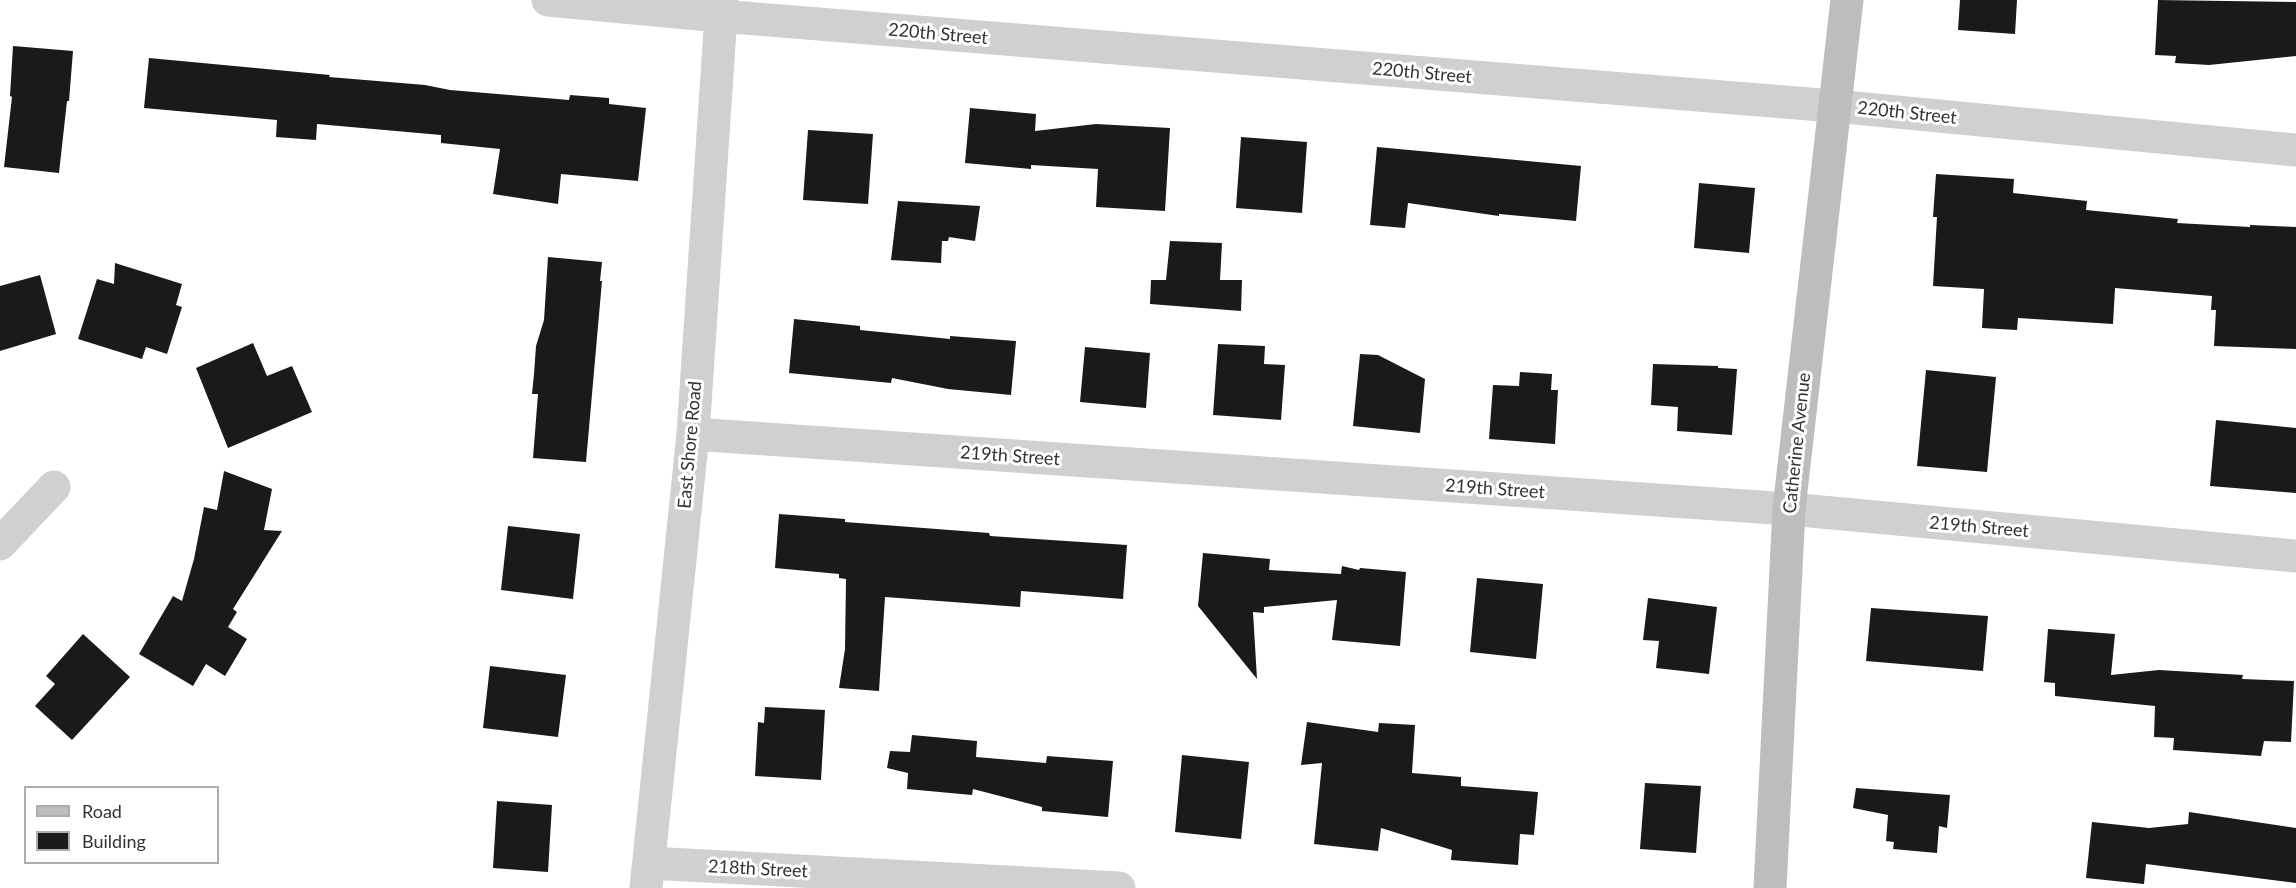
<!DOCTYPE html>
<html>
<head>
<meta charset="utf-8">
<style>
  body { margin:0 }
  #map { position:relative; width:2296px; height:888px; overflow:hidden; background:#fff; font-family:Lato,sans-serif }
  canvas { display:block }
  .legend { position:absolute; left:24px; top:786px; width:195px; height:78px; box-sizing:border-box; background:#fff; border:2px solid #adadad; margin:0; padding:8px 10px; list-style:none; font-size:18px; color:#333 }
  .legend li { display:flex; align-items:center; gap:12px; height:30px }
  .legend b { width:30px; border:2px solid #adadad }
</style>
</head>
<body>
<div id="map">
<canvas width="2296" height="888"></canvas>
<ul class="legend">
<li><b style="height:8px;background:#bdbdbd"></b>Road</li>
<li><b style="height:16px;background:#1a1a1a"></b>Building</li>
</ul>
</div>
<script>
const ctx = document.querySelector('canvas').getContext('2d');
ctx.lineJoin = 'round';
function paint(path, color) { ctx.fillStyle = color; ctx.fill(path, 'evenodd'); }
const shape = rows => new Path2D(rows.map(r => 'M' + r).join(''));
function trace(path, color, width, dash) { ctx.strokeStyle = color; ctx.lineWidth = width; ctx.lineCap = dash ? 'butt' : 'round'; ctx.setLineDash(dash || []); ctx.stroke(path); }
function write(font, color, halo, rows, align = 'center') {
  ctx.font = font + ' Lato,sans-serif'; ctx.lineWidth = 6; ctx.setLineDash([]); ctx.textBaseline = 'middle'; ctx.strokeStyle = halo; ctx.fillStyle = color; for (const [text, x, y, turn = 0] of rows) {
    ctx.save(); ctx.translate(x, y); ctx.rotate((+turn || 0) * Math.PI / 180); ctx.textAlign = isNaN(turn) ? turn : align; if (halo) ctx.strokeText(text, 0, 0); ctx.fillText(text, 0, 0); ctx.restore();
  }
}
paint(shape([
  [1960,0,2017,0,2015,34,1958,30],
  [2158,0,2296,2,2296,56,2209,65,2175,63,2176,56,2155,55],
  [13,46,73,51,69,101,67,101,59,173,4,167,12,97,10,96],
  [149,58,330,75,329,77,425,85,450,90,569,100,570,95,609,98,609,104,646,108,638,181,561,174,558,204,493,194,500,149,441,143,441,135,317,124,316,140,276,137,277,120,144,108],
  [970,108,1036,114,1035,131,1096,124,1170,128,1165,211,1096,207,1098,169,1031,165,1031,169,965,163],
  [808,130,873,134,868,204,803,200],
  [1241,137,1307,142,1302,213,1236,208],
  [1377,147,1581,166,1576,221,1499,214,1499,216,1408,203,1405,228,1370,225],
  [1936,174,2014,179,2013,193,2087,201,2086,210,2178,219,2177,223,2250,227,2250,225,2296,227,2296,349,2214,346,2216,310,2211,310,2212,296,2115,288,2113,324,2018,318,2017,330,1982,328,1984,289,1933,286,1937,217,1933,217],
  [1699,183,1755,188,1749,253,1694,248],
  [898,201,980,206,975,241,949,237,948,241,942,241,941,263,891,260],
  [1170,241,1222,243,1220,280,1242,280,1241,311,1150,304,1151,280,1166,280],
  [548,257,602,262,600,281,602,281,586,462,533,458,538,394,532,394,534,374,536,346,544,320],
  [115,263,182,284,176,305,182,307,167,354,146,347,142,359,78,339,97,279,114,284],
  [40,275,56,334,0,351,0,286],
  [794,319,860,326,860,330,950,339,950,336,1016,341,1011,395,948,389,892,378,891,383,789,373],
  [253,343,267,376,292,366,312,412,228,448,196,368],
  [1218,344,1265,346,1264,364,1285,365,1281,420,1213,415],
  [1085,347,1150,353,1146,408,1080,402],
  [1360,354,1378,355,1425,379,1420,433,1353,426],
  [1653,364,1718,366,1718,368,1737,369,1732,435,1677,431,1678,407,1651,405],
  [1926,370,1996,377,1987,472,1917,466],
  [1520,372,1552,374,1551,390,1558,390,1555,444,1489,439,1493,385,1519,386],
  [2216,420,2296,428,2296,493,2210,486],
  [224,471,272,489,264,530,282,531,233,609,237,612,228,627,247,639,225,676,206,664,193,686,139,654,173,596,182,601,194,559,204,507,217,510],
  [779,514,845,519,845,522,989,533,990,536,1127,545,1123,599,1021,591,1020,607,885,597,879,691,839,688,845,649,846,579,839,578,839,574,775,568],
  [508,526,580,534,573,599,501,590],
  [1203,553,1270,559,1269,570,1341,574,1342,566,1359,570,1360,568,1406,572,1400,646,1332,640,1337,600,1264,607,1264,613,1253,612,1257,679,1198,606],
  [1477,578,1543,584,1536,659,1470,652],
  [1648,598,1717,607,1709,674,1656,668,1659,641,1643,640],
  [1871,608,1988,616,1983,671,1866,661],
  [2048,629,2115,634,2111,675,2159,670,2243,675,2242,679,2294,681,2291,742,2264,741,2261,756,2173,750,2174,738,2154,737,2155,706,2055,696,2055,683,2044,682],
  [83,634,130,677,72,740,35,706,55,684,46,676],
  [490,666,566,675,558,737,483,728],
  [765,707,825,710,821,780,755,776,758,722,764,723],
  [1307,722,1378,732,1379,723,1415,725,1412,773,1461,777,1461,786,1538,792,1534,835,1520,834,1518,865,1451,860,1452,850,1381,828,1378,851,1314,844,1322,763,1301,765],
  [912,735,977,741,976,757,1046,763,1047,756,1113,761,1108,817,1042,811,1042,807,973,789,972,795,907,789,908,773,887,768,890,751,910,752],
  [1182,755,1249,762,1241,839,1175,832],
  [1645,783,1701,786,1696,853,1640,849],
  [1856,788,1950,795,1947,828,1939,826,1937,853,1893,849,1894,842,1886,841,1888,815,1853,808],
  [497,801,552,805,548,872,493,868],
  [2189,812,2296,828,2296,883,2146,864,2144,884,2086,878,2092,822,2149,828,2188,824]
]), '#1a1a1a');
trace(shape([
  [548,0,720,16,1834,106,2296,150],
  [693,434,1789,509,2296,556],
  [0,544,54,487],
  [649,863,1119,888],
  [646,888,693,434,722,0]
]), '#d0d0d0', 33);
trace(shape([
  [1770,888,1789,509,1847,0]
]), '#bdbdbd', 33);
write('18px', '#333', '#fff', [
  ["220th Street",938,34,5],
  ["220th Street",1422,73,5],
  ["220th Street",1907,113,6],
  ["Catherine Avenue",1797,443,-84],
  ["East Shore Road",690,445,-85],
  ["219th Street",1010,456,4],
  ["219th Street",1495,489,4],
  ["219th Street",1979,527,5],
  ["218th Street",758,869,3]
]);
</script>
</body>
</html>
